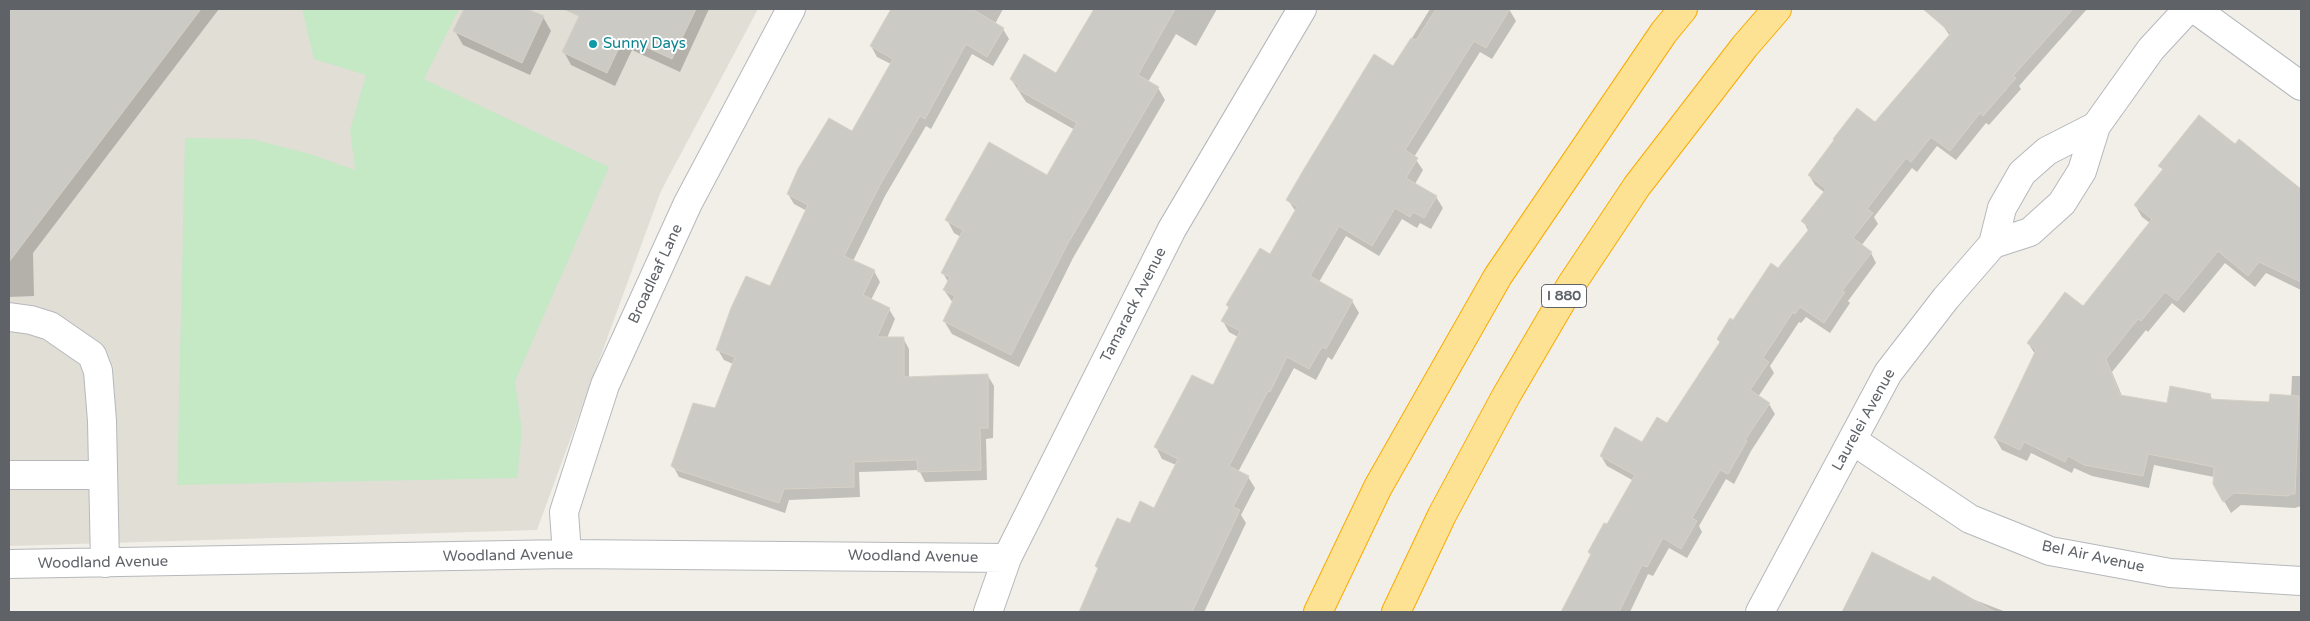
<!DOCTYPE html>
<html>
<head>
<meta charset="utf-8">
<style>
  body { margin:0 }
  #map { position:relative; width:2310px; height:621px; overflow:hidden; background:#f1efe8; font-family:"Varela Round",sans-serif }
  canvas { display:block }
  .frame { position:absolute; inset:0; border:10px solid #5f6368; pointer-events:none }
</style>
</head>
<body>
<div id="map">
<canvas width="2310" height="621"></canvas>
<div class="frame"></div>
</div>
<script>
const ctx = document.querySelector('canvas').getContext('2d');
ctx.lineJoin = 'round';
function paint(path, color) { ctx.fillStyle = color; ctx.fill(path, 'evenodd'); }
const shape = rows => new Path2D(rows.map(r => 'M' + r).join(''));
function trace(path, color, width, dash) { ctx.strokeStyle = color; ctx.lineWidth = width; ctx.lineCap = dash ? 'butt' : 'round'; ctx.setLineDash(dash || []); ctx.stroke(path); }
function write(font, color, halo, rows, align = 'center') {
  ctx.font = font + ' "Varela Round",sans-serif'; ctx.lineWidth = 4; ctx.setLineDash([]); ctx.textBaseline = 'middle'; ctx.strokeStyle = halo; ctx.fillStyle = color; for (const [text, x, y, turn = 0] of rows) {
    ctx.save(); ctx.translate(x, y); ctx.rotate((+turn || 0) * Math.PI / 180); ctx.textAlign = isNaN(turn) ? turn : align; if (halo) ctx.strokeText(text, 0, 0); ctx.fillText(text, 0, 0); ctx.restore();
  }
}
paint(shape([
  [9,9,758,9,661,191,537,530,9,546]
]), '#e1ded6');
paint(shape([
  [302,9,459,9,424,79,609,167,515,381,522,431,517,478,177,485,185,138,252,139,310,154,355,170,350,130,366,75,314,59]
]), '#c5e8c5');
paint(shape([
  [9,9,219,9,33,253,34,296,9,297],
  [465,9,524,9,543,17,551,31,530,75,463,45,455,31],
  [584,9,709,9,680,72,632,50,615,86,571,65,564,52],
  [892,9,1003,9,995,24,1003,29,1009,39,993,66,972,54,931,129,926,126,885,196,853,261,874,271,880,282,871,300,889,309,895,319,887,338,903,338,909,349,909,378,988,376,994,386,993,438,986,439,987,480,925,482,919,470,859,472,860,497,789,500,785,513,679,477,673,466,716,410,733,364,724,360,718,350,770,288,807,211,794,204,788,194,853,133,891,64,877,57,871,46],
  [1095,9,1217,9,1196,46,1176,34,1148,82,1158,88,1165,100,1073,258,1019,367,952,334,944,321,953,303,944,290,948,282,943,273,961,237,954,233,947,220,1048,176,1075,130,1026,102,1011,79,1057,74],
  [1430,9,1509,9,1516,21,1492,59,1480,52,1414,157,1423,170,1415,184,1436,197,1443,208,1431,229,1420,223,1417,228,1402,219,1379,256,1346,236,1319,282,1352,301,1359,313,1332,360,1328,357,1316,380,1294,368,1238,472,1248,477,1255,488,1241,515,1246,523,1204,612,1080,612,1098,569,1096,566,1130,525,1155,509,1176,465,1162,459,1156,447,1213,387,1238,337,1229,332,1223,321,1229,308,1227,305,1270,256,1296,212,1288,200,1394,67],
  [1953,9,2087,9,2019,86,2021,89,1989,125,1986,123,1956,160,1937,146,1917,172,1912,168,1874,217,1878,224,1861,246,1871,253,1876,263,1848,301,1850,303,1830,333,1806,317,1801,323,1799,322,1770,366,1774,373,1758,397,1769,404,1775,414,1751,451,1734,484,1726,479,1699,526,1702,532,1687,558,1669,548,1653,576,1648,574,1630,612,1563,612,1591,556,1589,552,1607,526,1634,481,1607,466,1601,456,1642,443,1668,425,1721,344,1718,339,1809,232,1803,221,1825,193,1815,185,1809,175,1875,124,1887,108,1889,109,1950,36,1941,23],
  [2239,141,2301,193,2301,290,2266,273,2255,287,2225,263,2184,313,2172,303,2148,332,2146,330,2112,372,2122,396,2168,405,2210,395,2213,401,2270,403,2291,397,2292,376,2301,376,2301,506,2295,508,2241,505,2231,513,2214,484,2214,477,2154,465,2149,488,2092,476,2074,468,2072,473,2031,453,2027,461,2002,450,1995,438,2035,354,2028,343,2083,308,2150,223,2142,217,2135,205,2163,171,2160,166,2235,146],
  [1873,554,1931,583,2006,612,1843,612]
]), '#0003');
const building = shape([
  [9,9,201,9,9,262,9,9],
  [464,9,527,9,544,16,522,63,453,31,464,9],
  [563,9,696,9,672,59,624,37,607,73,562,52,579,16,563,9],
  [891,9,972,9,1004,28,987,57,966,44,925,119,920,116,880,185,844,256,875,270,863,295,890,308,877,337,904,337,904,377,988,374,988,428,980,428,981,470,918,472,917,460,854,462,854,487,784,489,779,503,677,470,671,466,693,403,715,408,735,357,716,350,731,308,746,276,770,286,808,205,787,194,798,169,829,118,852,131,893,59,870,46,891,9],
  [1094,9,1175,9,1138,75,1159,87,1067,245,1011,355,943,321,955,296,943,290,950,277,941,273,963,230,945,220,989,142,1047,175,1077,123,1017,89,1019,86,1010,79,1024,54,1056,73,1094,9],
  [1436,9,1510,9,1486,48,1474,41,1405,150,1418,158,1406,178,1437,196,1424,218,1413,212,1410,217,1395,208,1372,246,1339,226,1310,276,1353,300,1326,349,1322,347,1309,369,1287,357,1270,392,1268,391,1229,466,1249,476,1233,507,1240,510,1192,612,1079,612,1098,568,1095,566,1117,518,1130,523,1140,501,1154,508,1178,459,1154,447,1192,375,1213,385,1240,331,1221,321,1229,307,1226,305,1260,248,1270,254,1297,207,1286,200,1304,169,1374,54,1393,66,1411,38,1416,40,1436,9],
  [1923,9,2073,9,2013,76,2016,78,1983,116,1980,113,1950,151,1931,137,1911,162,1906,158,1867,209,1873,213,1853,238,1872,252,1842,291,1845,292,1824,323,1800,307,1795,314,1793,312,1763,358,1769,362,1750,390,1770,403,1745,440,1747,441,1728,474,1720,470,1692,518,1697,521,1681,549,1663,538,1647,567,1642,565,1619,612,1561,612,1591,554,1588,552,1604,523,1607,524,1635,475,1600,456,1615,427,1642,442,1657,417,1667,423,1720,342,1717,339,1730,318,1733,320,1771,263,1778,268,1810,228,1801,221,1826,189,1808,175,1834,140,1833,139,1857,108,1875,122,1951,33,1923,9],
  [2199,115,2235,144,2239,139,2301,189,2301,282,2259,262,2248,276,2218,251,2177,301,2165,292,2141,321,2138,319,2106,359,2120,395,2167,403,2170,386,2211,394,2209,399,2269,402,2270,394,2299,396,2295,494,2289,494,2289,496,2234,493,2223,502,2213,484,2214,467,2148,454,2143,476,2084,465,2068,456,2065,462,2024,442,2020,450,1994,438,2036,350,2027,343,2065,292,2083,306,2152,219,2134,205,2163,169,2158,166,2199,115],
  [1872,552,1930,581,1933,576,1995,612,1842,612,1872,552]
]);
paint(building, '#cccac5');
trace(building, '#d6d1c6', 1);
const minor = shape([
  [2195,9,2301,86],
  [2096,126,2047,151,2022,173,2002,208,1993,244,2030,232,2062,203,2082,171,2096,126,2151,49,2188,9],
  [9,317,31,320,50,326,92,355,98,371,102,421,105,563],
  [1852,440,1970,519,2050,551,2170,573,2301,581],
  [9,475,103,475],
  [567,554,564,512,605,385,688,203,791,9],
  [9,564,567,554,1007,558],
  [988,612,1007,558,1172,229,1302,9],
  [1760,612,1888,373,1946,298,1993,244]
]);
const highway = shape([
  [1318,612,1378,487,1498,276,1664,32,1683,9],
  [1396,612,1442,515,1506,396,1571,285,1637,186,1745,46,1777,9]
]);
trace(minor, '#b5b8bc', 30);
trace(highway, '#f9ab00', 30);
trace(minor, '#fff', 28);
trace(highway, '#fde293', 28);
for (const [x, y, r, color] of [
  [593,44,5,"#0f9aa8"]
]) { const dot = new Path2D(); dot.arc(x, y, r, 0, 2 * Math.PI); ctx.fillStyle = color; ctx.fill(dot); trace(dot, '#fff', 2); }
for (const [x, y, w] of [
  [1564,296,45]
]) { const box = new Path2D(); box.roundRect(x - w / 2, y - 11.5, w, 23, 4); ctx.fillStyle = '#fff'; ctx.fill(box); trace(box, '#5f6368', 1); }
write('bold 14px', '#5f6368', null, [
  ["I 880",1564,296]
]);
write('15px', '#0d838f', '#fff', [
  ["Sunny Days",603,44]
], 'left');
write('15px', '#5f6368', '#fff', [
  ["Broadleaf Lane",656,274,-65],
  ["Tamarack Avenue",1134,305,-63],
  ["Laurelei Avenue",1864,420,-61],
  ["Woodland Avenue",508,556,-1],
  ["Woodland Avenue",913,557,1],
  ["Bel Air Avenue",2093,557,12],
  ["Woodland Avenue",103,563,-1]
]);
</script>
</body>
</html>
